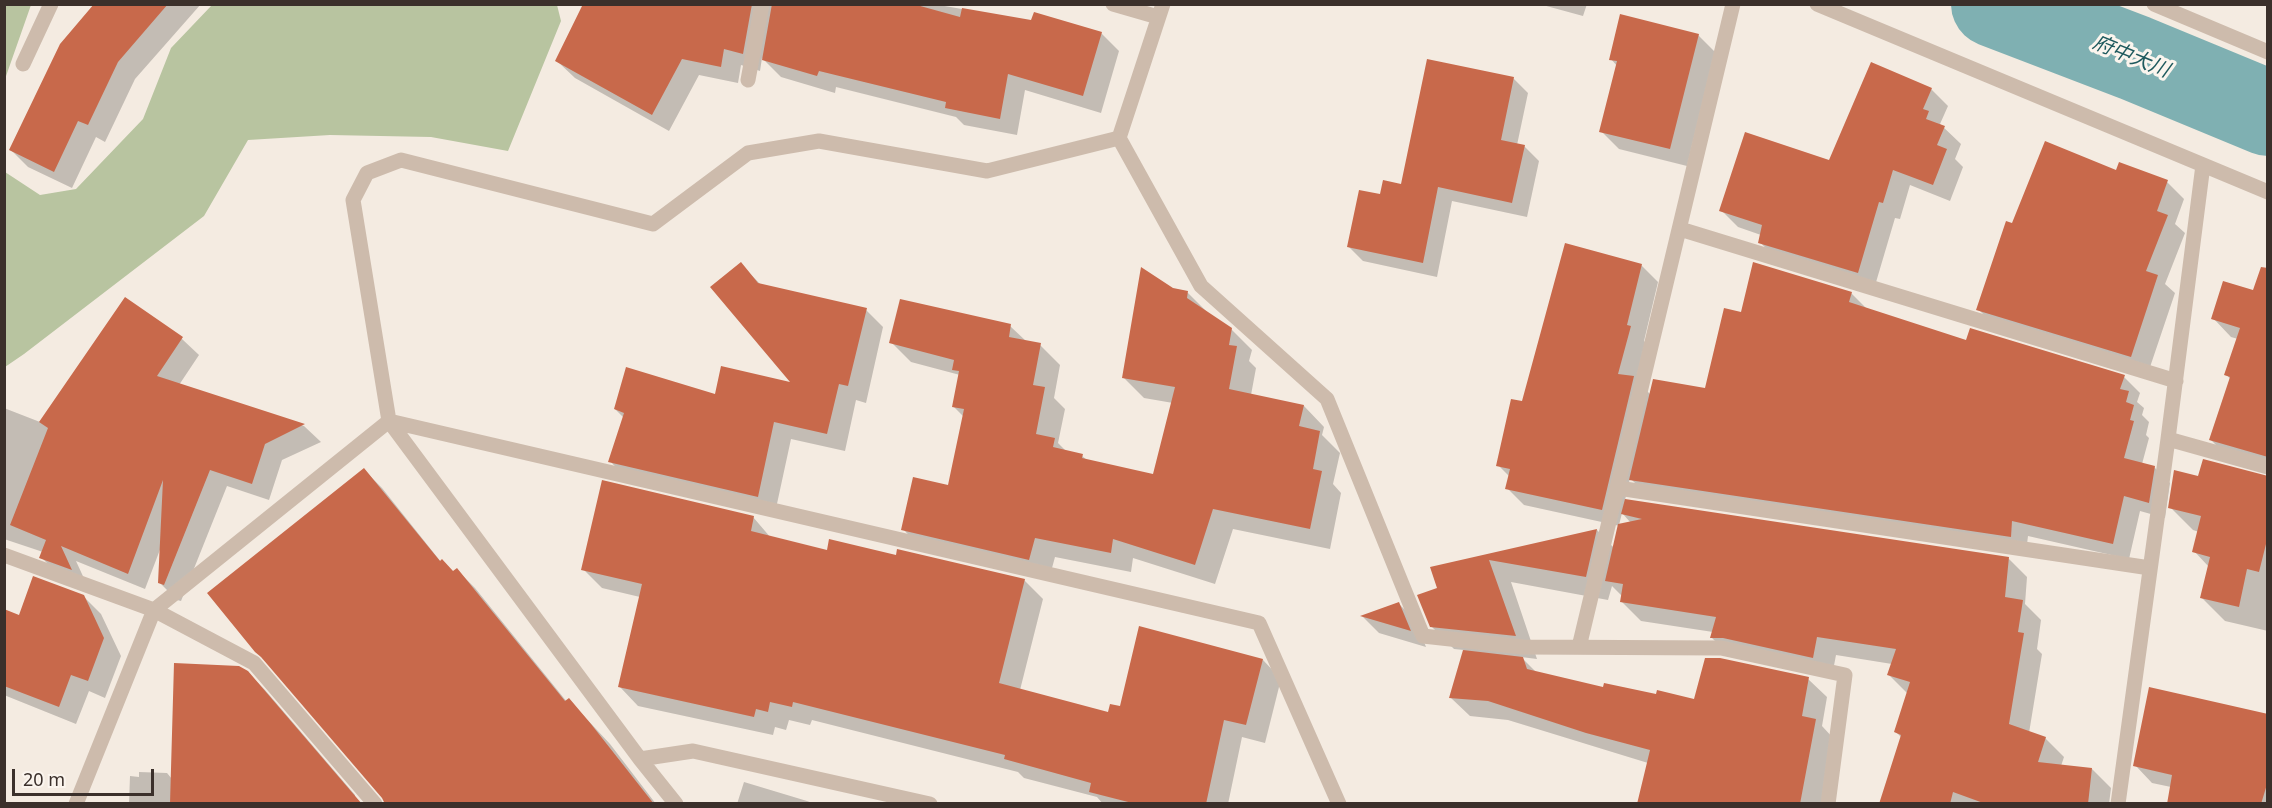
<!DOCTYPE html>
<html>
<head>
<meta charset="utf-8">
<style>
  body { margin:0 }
  #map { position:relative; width:2272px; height:808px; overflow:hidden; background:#f4ebe1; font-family:"Noto Sans",sans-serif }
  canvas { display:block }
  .frame { position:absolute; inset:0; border:6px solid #3b302b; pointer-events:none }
  .scale { position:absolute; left:12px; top:769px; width:142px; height:27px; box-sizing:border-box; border:3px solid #3b302b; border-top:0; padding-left:8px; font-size:18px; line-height:21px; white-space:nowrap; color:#3b302b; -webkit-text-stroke:4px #fbf5ee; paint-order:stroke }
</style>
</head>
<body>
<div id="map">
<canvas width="2272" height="808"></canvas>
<div class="frame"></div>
<div class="scale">20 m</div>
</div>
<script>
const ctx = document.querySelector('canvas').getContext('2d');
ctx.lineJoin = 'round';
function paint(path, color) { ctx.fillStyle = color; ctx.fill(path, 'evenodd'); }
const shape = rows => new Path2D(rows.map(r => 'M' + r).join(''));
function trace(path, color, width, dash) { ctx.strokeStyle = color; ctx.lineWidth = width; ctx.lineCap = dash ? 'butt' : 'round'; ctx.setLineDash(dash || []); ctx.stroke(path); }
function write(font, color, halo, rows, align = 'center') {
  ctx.font = font + ' "Noto Sans","Noto Sans JP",sans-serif'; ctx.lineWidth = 6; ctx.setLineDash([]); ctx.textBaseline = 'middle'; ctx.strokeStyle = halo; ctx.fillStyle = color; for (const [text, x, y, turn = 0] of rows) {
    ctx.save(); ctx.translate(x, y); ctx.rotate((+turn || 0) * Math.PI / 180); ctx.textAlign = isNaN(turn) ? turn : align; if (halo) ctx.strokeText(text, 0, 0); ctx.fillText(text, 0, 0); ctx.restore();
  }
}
paint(shape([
  [5,4,31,5,5,79,4,5],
  [212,5,557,5,561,21,508,151,431,137,330,135,248,140,204,216,24,354,5,367,5,172,40,195,76,189,143,119,171,48]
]), '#b8c4a0');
paint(shape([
  [96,4,201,4,135,79,105,142,96,137,72,188,28,167,11,150],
  [585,4,933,4,1101,33,1119,51,1101,113,1025,90,1017,135,964,125,956,117,836,87,835,93,781,77,762,58,760,71,741,65,738,83,699,75,669,131,575,78,557,61],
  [1539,4,1587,4,1583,16],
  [1698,35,1715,52,1687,166,1619,149,1601,131,1617,66,1611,59],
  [1513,78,1528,93,1517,145,1524,146,1539,161,1527,217,1452,201,1437,277,1363,261,1348,246,1381,196,1402,186],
  [1931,89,1948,106,1940,124,1961,144,1955,159,1963,167,1950,201,1910,185,1900,219,1895,218,1874,289,1776,259,1760,242,1761,235,1738,227,1721,210,1829,162],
  [2117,172,2167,182,2184,199,2175,224,2185,233,2165,284,2175,293,2148,373,1995,326,1978,309,2013,225],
  [741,264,761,285,866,310,883,327,866,403,856,400,845,451,791,439,775,513,627,479,610,461,624,418,615,409,794,384],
  [1641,265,1658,282,1644,341,1647,344,1637,381,1651,395,1706,389,1742,314,1851,293,1868,310,1967,342,2124,377,2140,393,2137,402,2144,408,2142,415,2149,422,2146,435,2149,438,2142,464,2154,467,2170,483,2165,518,2140,511,2129,559,2028,536,2026,552,1647,495,1630,478,1625,500,2008,558,2027,577,2025,604,2041,620,2037,649,2042,654,2029,733,2045,738,2064,757,2061,766,2092,769,2111,788,2109,804,1885,804,1902,738,1896,732,1908,694,1889,675,1892,664,1836,655,1832,676,1731,657,1712,638,1713,632,1641,621,1622,602,1622,596,1612,586,1608,600,1511,582,1537,659,1521,657,1537,673,1604,689,1695,701,1808,679,1827,697,1822,726,1834,739,1822,804,1638,804,1648,763,1508,720,1470,716,1451,698,1464,650,1454,649,1431,626,1439,589,1432,568,1597,530,1614,548,1620,526,1524,505,1507,488,1510,477,1498,465,1523,403],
  [1622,513,1631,523,1619,525],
  [1172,290,1188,293,1208,313,1231,329,1252,350,1249,361,1256,368,1251,395,1304,406,1324,427,1322,435,1340,453,1333,484,1341,493,1330,549,1233,529,1215,584,1133,558,1131,572,1055,557,1049,579,923,550,903,529,949,486,964,417,954,407,960,375,911,362,891,342,1010,326,1027,342,1040,345,1060,365,1054,398,1065,409,1058,443,1067,452,1082,456,1087,460,1155,476,1173,403,1144,398,1124,378],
  [2268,297,2268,469,2230,459,2211,440,2231,380,2226,374,2238,339,2231,337,2213,318],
  [126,300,182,339,199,355,179,385,304,426,321,442,282,460,269,500,227,486,181,601,177,600,160,583,161,547,145,589,76,561,87,585,58,574,41,557,43,552,4,539,4,408,40,422],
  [364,470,382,488,441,562,454,573,457,570,475,588,567,702,569,700,610,744,656,804,416,804],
  [2199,477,2268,486,2268,631,2225,621,2202,598,2209,567,2194,551,2199,532,2193,530,2170,507],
  [753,517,771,538,828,552,897,557,1024,580,1043,599,1020,690,1109,714,1263,660,1281,679,1265,743,1242,737,1228,804,1103,804,1097,797,1024,778,1018,772,812,720,810,725,789,720,786,730,775,727,773,735,638,706,620,687,640,597,602,588,583,569],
  [83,596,101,614,121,656,105,698,89,691,76,724,4,695,4,611,20,617],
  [1398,603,1416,621,1426,647,1379,633,1362,616],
  [247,672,265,690,355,795,355,804,129,804,130,776,139,777,139,772,167,773,172,779],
  [2268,716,2268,804,2168,804,2171,787,2152,783,2135,765],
  [744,782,807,801,815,804,737,804]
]), '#0003');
trace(shape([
  [1994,4,2135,58,2268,113]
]), '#7fb0b2', 86);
paint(shape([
  [94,4,168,4,118,62,88,125,78,121,54,172,9,150,60,44],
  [583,4,752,4,743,54,724,49,721,67,682,59,652,115,555,61],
  [772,4,913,4,960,17,962,8,1031,20,1034,12,1102,32,1083,96,1008,74,1000,119,945,108,946,102,819,71,817,76,762,60],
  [1620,14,1699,34,1670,149,1599,132,1617,61,1609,60],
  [1427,59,1514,77,1501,140,1525,145,1512,203,1438,187,1423,263,1347,247,1359,190,1380,194,1383,180,1401,184],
  [1871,62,1932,88,1923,109,1929,111,1926,119,1945,126,1937,145,1947,149,1933,185,1893,170,1883,203,1879,202,1858,273,1758,243,1762,225,1719,211,1745,132,1829,160],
  [2045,141,2116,170,2119,162,2168,180,2157,211,2168,215,2146,271,2158,275,2131,357,1976,310,2006,221,2012,223],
  [1565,243,1642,264,1627,325,1631,326,1618,374,1634,376,1602,510,1505,489,1510,469,1496,466,1511,399,1522,401],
  [741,262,758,283,867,308,848,386,839,384,827,434,774,422,758,497,608,462,624,413,614,409,626,367,715,394,721,366,790,382,710,287],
  [1753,262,1852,292,1849,302,1966,340,1970,328,2125,375,2120,389,2129,391,2126,402,2134,405,2130,420,2134,421,2124,458,2155,466,2149,503,2124,496,2113,544,2012,521,2011,537,1629,480,1653,379,1705,388,1724,308,1741,312],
  [1141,267,1173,288,1188,291,1187,298,1232,328,1229,345,1237,346,1229,389,1304,405,1299,426,1320,431,1313,469,1322,471,1310,529,1213,509,1195,565,1113,539,1111,553,1035,538,1029,560,901,530,913,477,948,485,964,409,952,407,959,371,952,370,954,360,889,343,900,299,1011,324,1009,337,1041,343,1033,385,1045,387,1036,434,1055,438,1053,447,1083,454,1082,458,1153,474,1175,387,1122,378],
  [2261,267,2268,268,2268,457,2209,440,2230,377,2224,375,2240,328,2211,319,2223,281,2253,290],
  [125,297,183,337,157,376,305,424,265,444,252,484,210,470,164,585,158,583,163,480,128,574,61,546,72,570,39,558,46,540,10,525,48,428,39,422],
  [2203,459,2268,476,2268,536,2259,572,2247,569,2239,607,2200,598,2210,557,2192,552,2201,516,2168,508,2174,470,2198,476],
  [364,468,440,561,442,559,453,571,457,568,565,701,569,698,591,724,654,804,385,804,382,798,261,657,255,652,207,593],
  [602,480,754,516,751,531,827,550,829,539,896,555,897,549,1025,579,999,683,1108,712,1110,704,1120,706,1139,626,1263,659,1246,725,1224,720,1206,804,1136,804,1089,792,1091,783,1004,759,1005,755,793,702,792,707,770,702,768,712,756,709,754,717,618,687,642,584,581,570],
  [1625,499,2009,557,2005,597,2023,600,2018,632,2024,633,2009,724,2046,737,2038,762,2092,768,2088,804,1986,804,1953,792,1950,804,1879,804,1901,735,1894,732,1910,682,1887,675,1896,649,1817,637,1813,658,1723,638,1710,638,1716,617,1620,602,1623,584,1605,581,1618,524,1642,519,1621,514],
  [1597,529,1586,577,1489,560,1516,636,1430,627,1417,595,1437,588,1430,567],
  [33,576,84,595,104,638,88,681,71,675,59,707,4,686,4,609,19,615],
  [1399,602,1411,631,1360,616],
  [1463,650,1523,657,1527,669,1603,687,1604,683,1656,694,1657,690,1694,699,1705,658,1720,658,1809,677,1802,716,1816,719,1800,804,1637,804,1650,750,1586,733,1488,701,1449,698],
  [174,663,239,666,248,671,362,804,170,804],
  [2149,687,2268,714,2268,781,2261,804,2167,804,2172,775,2133,766]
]), '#c8694b');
trace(shape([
  [1113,4,1158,17],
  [1817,4,2268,192],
  [2154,4,2268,52],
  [23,64,51,4],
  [748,80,762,4],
  [1119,138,1201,286,1327,399,1423,636,1523,647,1721,648,1845,675,1828,804],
  [1680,229,2176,381],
  [2168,439,2268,467],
  [1618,488,2150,568],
  [4,555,154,610,254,663,375,804],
  [1579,647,1733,4],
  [640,759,693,751,930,804],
  [76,804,154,610,389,421,1259,623,1339,804],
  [676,804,640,759,389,421,353,200,367,173,401,160,653,224,748,153,819,141,987,171,1119,138,1163,4],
  [2118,804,2168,439,2203,165]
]), '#cdbbac', 15);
write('italic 20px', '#1f5a5e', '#fbf5ee', [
  ["府中大川",2131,57,22]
]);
</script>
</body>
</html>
